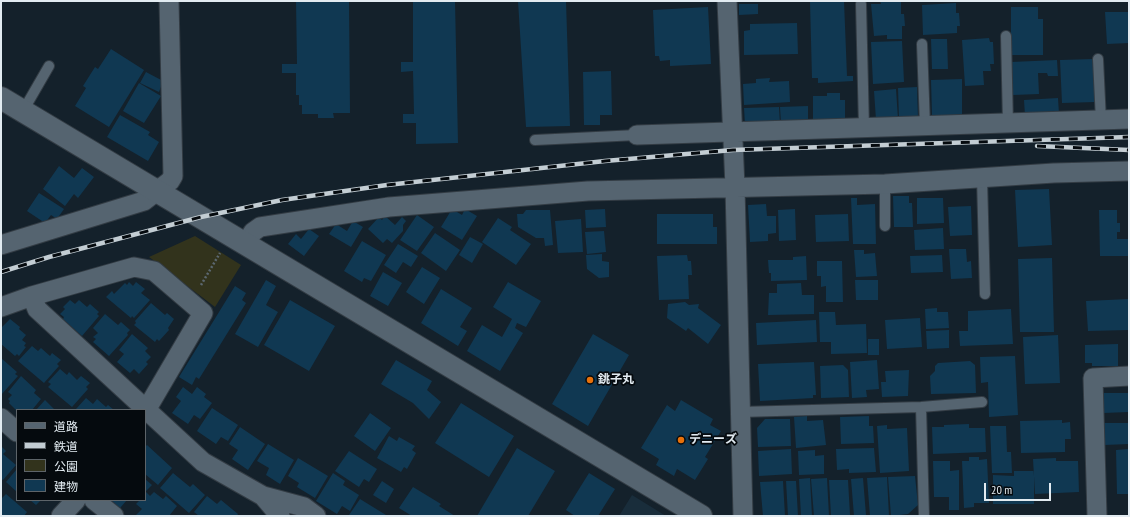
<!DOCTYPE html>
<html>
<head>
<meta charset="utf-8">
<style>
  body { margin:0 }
  #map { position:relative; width:1130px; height:517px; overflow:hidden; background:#14212b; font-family:"PT Sans Narrow","Noto Sans JP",sans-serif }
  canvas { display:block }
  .frame { position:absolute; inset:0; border:2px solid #e2ebf1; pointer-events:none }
  .legend { position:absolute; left:16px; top:409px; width:130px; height:92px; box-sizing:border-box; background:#050a0e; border:1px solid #5d6469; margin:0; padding:5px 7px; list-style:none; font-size:12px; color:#e2ebf1 }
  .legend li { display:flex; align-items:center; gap:8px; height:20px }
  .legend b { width:20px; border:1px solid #5d6469 }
  .scale { position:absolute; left:984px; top:483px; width:67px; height:18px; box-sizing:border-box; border:2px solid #e2ebf1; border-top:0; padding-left:5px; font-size:12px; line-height:14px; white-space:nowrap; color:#e2ebf1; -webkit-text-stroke:3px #050a0e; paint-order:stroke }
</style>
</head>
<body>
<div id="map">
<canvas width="1130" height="517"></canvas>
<div class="frame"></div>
<ul class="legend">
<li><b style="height:5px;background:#556470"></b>道路</li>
<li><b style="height:5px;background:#c3cdd3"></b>鉄道</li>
<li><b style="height:11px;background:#32331c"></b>公園</li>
<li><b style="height:11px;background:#103852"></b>建物</li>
</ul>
<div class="scale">20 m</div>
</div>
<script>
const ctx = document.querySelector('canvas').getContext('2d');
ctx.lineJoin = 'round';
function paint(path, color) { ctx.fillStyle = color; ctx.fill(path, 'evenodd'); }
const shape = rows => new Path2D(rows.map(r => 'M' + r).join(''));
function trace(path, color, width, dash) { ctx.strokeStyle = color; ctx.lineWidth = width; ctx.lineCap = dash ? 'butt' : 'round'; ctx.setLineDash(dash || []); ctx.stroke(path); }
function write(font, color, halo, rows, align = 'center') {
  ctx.font = font + ' "PT Sans Narrow","Noto Sans JP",sans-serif'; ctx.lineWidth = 3.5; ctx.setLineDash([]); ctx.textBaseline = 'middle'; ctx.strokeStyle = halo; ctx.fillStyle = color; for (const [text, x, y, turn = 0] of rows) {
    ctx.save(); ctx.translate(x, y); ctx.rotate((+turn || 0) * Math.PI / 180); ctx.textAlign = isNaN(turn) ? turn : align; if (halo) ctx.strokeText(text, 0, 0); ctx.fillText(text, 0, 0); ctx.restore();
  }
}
paint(shape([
  [632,495,666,516,619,516]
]), '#192d3b');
paint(shape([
  [195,236,241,265,215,307,149,257]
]), '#32331c');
paint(shape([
  [296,1,349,1,350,113,333,113,334,118,318,118,318,114,302,114,302,105,299,105,299,95,296,95,296,73,282,73,282,64,297,64],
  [413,1,455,1,458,143,416,144,416,123,403,123,403,114,414,114,413,71,401,72,401,62,413,62],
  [518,1,566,1,570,126,526,127],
  [844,1,847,76,853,76,853,81,818,83,818,78,812,78,810,2],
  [880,1,901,1,901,14,904,14,905,26,902,26,902,39,887,39,887,35,874,36,871,4,881,4],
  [956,3,956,13,959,13,960,26,957,26,957,33,923,35,922,5],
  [739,4,758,4,758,14,739,15],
  [708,7,711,64,670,66,670,60,660,61,659,56,655,56,653,10],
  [1011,7,1038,7,1038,19,1043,19,1043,55,1011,55],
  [1105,12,1129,12,1129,43,1107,44],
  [797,23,798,54,744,55,744,31,750,30,750,24],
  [989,38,990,42,993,42,994,64,990,64,991,71,983,71,984,85,965,86,962,40],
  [931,39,947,39,948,69,932,69],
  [902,41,904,82,873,84,871,42],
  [111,49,144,70,109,127,75,106,86,88,83,86,95,67,98,69],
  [1094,59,1095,102,1062,103,1060,60],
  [1057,60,1058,76,1048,76,1047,73,1038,73,1039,94,1013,95,1011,62],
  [611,71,612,115,600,115,600,125,584,125,583,72],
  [146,72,163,81,159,92,140,83],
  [770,78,769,82,789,81,790,102,744,105,743,84,756,83,756,79],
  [962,79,962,115,932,115,931,80],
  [139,83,161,96,144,123,123,111],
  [917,87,918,118,899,119,898,88],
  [896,89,898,119,876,120,874,91],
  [827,93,840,93,840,100,845,100,845,120,813,120,813,96,827,96],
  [1058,98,1059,114,1025,116,1024,100],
  [808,106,808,122,781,123,780,107],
  [779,107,780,124,745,125,744,108],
  [120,115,150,132,148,135,159,142,148,161,107,137],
  [59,166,74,178,82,168,94,177,78,198,74,194,65,206,43,189],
  [1049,189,1052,245,1018,247,1015,190],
  [39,193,64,209,57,219,51,215,45,223,27,211],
  [893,196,909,196,909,203,912,203,913,227,894,227],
  [851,198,857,198,857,205,875,204,876,244,853,244],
  [917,198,943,198,944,223,917,224],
  [766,204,767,216,776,216,776,233,768,234,768,241,750,242,748,205],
  [971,206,972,235,950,236,948,207],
  [452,209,462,215,465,209,477,216,462,240,441,227],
  [605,209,606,227,586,228,585,210],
  [795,209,796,240,779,241,778,210],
  [526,210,550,210,553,245,545,246,544,238,536,238,518,227,517,214,523,214],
  [1099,210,1117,210,1117,223,1120,223,1120,232,1117,232,1117,239,1129,239,1129,256,1100,256],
  [657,214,713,214,713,227,717,227,717,244,657,244],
  [848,214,849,241,816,242,815,215],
  [417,215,434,227,417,251,400,240],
  [385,216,395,225,402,217,406,221,403,225,403,231,392,243,387,239,383,243,368,229,379,217,382,220],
  [498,218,512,227,510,230,531,244,516,265,482,242],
  [581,219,583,252,558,253,555,221],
  [353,221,363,227,351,247,329,234,336,224,347,231],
  [943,228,944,249,915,250,914,230],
  [309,229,319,236,304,256,288,244,296,234,301,239],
  [604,231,606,252,587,254,585,232],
  [435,233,460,250,446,271,421,253],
  [470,237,483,244,472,263,459,255],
  [362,241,386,255,371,281,364,278,362,282,344,271],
  [398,244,418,256,411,267,403,262,396,273,384,265],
  [949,249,966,249,967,262,971,261,972,278,951,279],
  [854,250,864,250,864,254,875,253,877,276,856,277],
  [602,254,602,261,609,262,609,277,599,278,587,269,586,255],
  [687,255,688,261,691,261,692,275,688,275,689,299,659,300,657,256],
  [942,255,943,272,911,273,910,256],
  [806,256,807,280,771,281,771,273,769,273,768,260,793,260,793,257],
  [1052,258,1054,332,1020,332,1018,259],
  [817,261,842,261,843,302,826,302,826,286,821,287,821,276,817,276],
  [422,267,440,278,424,304,406,292],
  [383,272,402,283,388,306,370,296],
  [266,280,276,286,266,305,278,312,258,347,235,334],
  [855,280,878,280,878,300,856,300],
  [129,282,133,286,136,282,145,289,141,293,150,300,134,318,132,316,131,318,106,297,112,291,114,294,125,283,127,285],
  [508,282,541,301,526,327,517,323,515,328,523,333,500,371,467,351,482,325,502,337,512,319,493,307],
  [801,283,802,295,814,295,814,314,768,315,769,293,777,293,777,284],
  [235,286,246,293,242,300,246,303,199,379,196,377,192,385,179,377],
  [441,289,472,308,460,327,467,331,458,346,421,323],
  [1129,299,1129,330,1088,331,1086,301],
  [70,300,75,304,79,300,87,307,90,304,99,312,97,314,99,316,82,336,63,319,64,317,60,314,65,309,63,307],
  [290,300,335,326,309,371,264,345],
  [685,302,689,305,699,304,698,308,721,325,708,344,688,328,686,331,667,318,668,304],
  [151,303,165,315,167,313,174,319,168,328,169,330,159,341,157,339,155,342,134,325,136,323,135,321],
  [937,308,937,312,948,312,949,328,926,329,925,309],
  [1011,309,1013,344,960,346,959,331,968,331,968,311],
  [819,312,835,312,836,325,866,324,867,353,831,354,831,342,820,342],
  [105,314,118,325,121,322,130,330,127,333,128,335,109,356,93,342,96,339,93,337,98,333,93,328],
  [920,318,922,347,887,349,885,320],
  [10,319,20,327,19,329,26,335,22,340,26,343,24,346,26,347,19,356,17,354,15,356,1,344,1,328],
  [816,320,817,342,757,345,756,323],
  [949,330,949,348,927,349,926,331],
  [132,334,148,348,145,351,151,357,146,362,148,364,139,374,134,369,130,373,117,362,124,354,119,350],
  [593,334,629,355,588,426,552,404],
  [1058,335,1060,383,1025,384,1023,337],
  [868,339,879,339,879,355,868,355],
  [1118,344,1118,366,1092,366,1092,363,1085,363,1085,345],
  [32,346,38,351,41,348,50,356,52,353,61,360,57,364,59,366,44,383,18,361],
  [1015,356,1018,415,989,417,988,382,981,383,980,357],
  [1,358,17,372,15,374,18,376,1,395],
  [396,360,432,381,427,390,441,402,429,419,413,403,381,384],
  [877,360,879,389,866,390,867,397,852,398,850,362],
  [970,361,975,365,976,393,931,394,930,376,935,371,935,366,938,363],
  [814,362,816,395,813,395,813,398,760,401,758,364],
  [843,365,848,370,849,397,821,398,820,366],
  [60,369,67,375,69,372,77,380,81,376,90,383,86,387,88,389,72,407,48,387,51,384,48,382],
  [909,370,908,396,882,397,881,382,886,382,885,371],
  [21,376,36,390,34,393,41,399,32,410,16,410,9,403,10,401,8,399,12,395,8,392],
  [183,387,192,394,197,387,206,394,204,397,212,403,200,419,194,415,188,424,172,413,181,401,176,397],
  [1103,393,1129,393,1129,412,1103,413],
  [86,398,93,404,97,399,106,407,108,405,114,410,78,410,76,409],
  [45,400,55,410,36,410],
  [681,400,713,419,710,425,721,431,705,457,708,459,695,480,677,469,674,476,656,465,659,459,641,448,667,405,675,411],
  [461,403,514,436,489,477,435,443],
  [212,408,238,425,228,441,221,437,216,444,197,431],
  [370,413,391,428,375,451,354,436],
  [807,416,807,421,823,420,826,445,796,448,794,417],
  [869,416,869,426,873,426,874,443,841,444,840,417],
  [765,419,790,419,791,446,758,447,757,428],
  [1062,420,1062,423,1070,422,1071,439,1065,439,1065,452,1021,453,1020,421],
  [1104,423,1129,423,1129,444,1104,445],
  [969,424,969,428,985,428,986,452,933,454,932,427,944,427,944,425],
  [887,425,887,429,907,428,909,471,880,473,877,426],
  [990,426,1006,426,1007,452,1011,452,1012,473,992,473],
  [240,427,265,444,248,470,232,459,238,450,229,444],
  [389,436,397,441,399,437,415,446,412,450,416,453,407,469,404,467,401,472,377,458],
  [268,444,294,460,280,484,266,475,269,468,257,461],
  [147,445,172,468,158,485,145,474,145,447],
  [1,446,6,451,3,454,16,465,3,480,1,479],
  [517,448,555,471,528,516,477,516],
  [874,448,876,472,849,473,849,469,837,470,836,449],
  [791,449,792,474,759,476,758,451],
  [1129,449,1129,494,1117,494,1116,450],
  [815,450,815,456,824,455,824,474,799,475,798,451],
  [349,451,377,469,369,482,364,479,359,487,335,471],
  [969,457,979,457,979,460,987,459,989,503,974,503,974,507,964,508,962,461,969,461],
  [298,458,328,476,315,498,297,487,299,483,288,476],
  [1056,458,1056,461,1078,461,1079,492,1035,494,1033,459],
  [933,461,950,461,950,471,959,470,959,510,949,510,949,497,934,497],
  [17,469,17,492,6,482],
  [1014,471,1034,471,1034,504,993,504,993,475,1014,476],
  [173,473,190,487,193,484,205,495,189,513,160,488],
  [333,473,345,481,343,485,359,495,350,511,342,506,337,514,316,501],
  [589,473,615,489,598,516,575,516,566,510],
  [915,476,918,505,908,514,891,516,888,477],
  [887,477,889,516,870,516,867,478],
  [810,478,812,516,801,516,799,479],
  [827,478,829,516,814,516,811,479],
  [863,478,866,515,854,516,851,479],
  [145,479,152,485,145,492],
  [829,480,848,480,850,515,831,516],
  [382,481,394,489,386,503,373,495],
  [783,481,785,516,763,516,760,482],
  [786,481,796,481,798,516,788,516],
  [413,487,441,504,439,506,455,516,412,516,399,508],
  [146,492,150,496,154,492,163,499,166,496,177,506,169,516,135,516,142,509,136,504,140,500,145,500],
  [6,494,27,512,24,516,1,516,1,499],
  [207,496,217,504,221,500,238,514,237,516,199,516,194,512],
  [360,499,386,515,385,516,349,515],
  [30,500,41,500,36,505],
  [111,500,127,500,120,508]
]), '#103852');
const service = shape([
  [861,4,864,128],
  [1006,36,1008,124],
  [922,44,925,126],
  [1098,59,1101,121],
  [23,111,49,66],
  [535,140,637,135],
  [982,178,985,294],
  [885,184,885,226],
  [921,407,924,516],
  [740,412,921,407,982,402]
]);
const minor = shape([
  [727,1,735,187,743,516],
  [637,135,1129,119],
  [246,243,253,232,260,227,312,219,389,207,588,191,885,184,1054,173,1129,171],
  [1,245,144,201,170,181,173,176,169,1],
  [32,296,37,309,203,462,263,496],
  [1,307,32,296,134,267,154,271,203,313,145,412],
  [1,418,17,432],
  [94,500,114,516],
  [61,516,76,500],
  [280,516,263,496,304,507,316,516],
  [1097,516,1093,378,1129,376]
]);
const tertiary = shape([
  [1,98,701,516]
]);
trace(service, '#333c44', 12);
trace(minor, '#333c44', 21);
trace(tertiary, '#333c44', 24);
trace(shape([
  [201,285,220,253]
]), '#5c6870', 2.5, [2, 2]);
trace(service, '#556470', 10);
trace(minor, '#556470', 19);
trace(tertiary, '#556470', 22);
const rail = shape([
  [1037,146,1129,150],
  [1,272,49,257,201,217,282,200,387,185,605,161,733,150,1129,137]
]);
trace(rail, '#c3cdd3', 4.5);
trace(rail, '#050a0e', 3, [9]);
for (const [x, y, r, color] of [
  [590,380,4,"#e8710a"],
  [681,440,4,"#e8710a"]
]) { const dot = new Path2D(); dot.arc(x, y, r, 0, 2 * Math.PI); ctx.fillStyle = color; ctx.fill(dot); trace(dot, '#050a0e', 1.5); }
write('bold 12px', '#e2ebf1', '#050a0e', [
  ["銚子丸",598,380],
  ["デニーズ",689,440]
], 'left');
</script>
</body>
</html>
